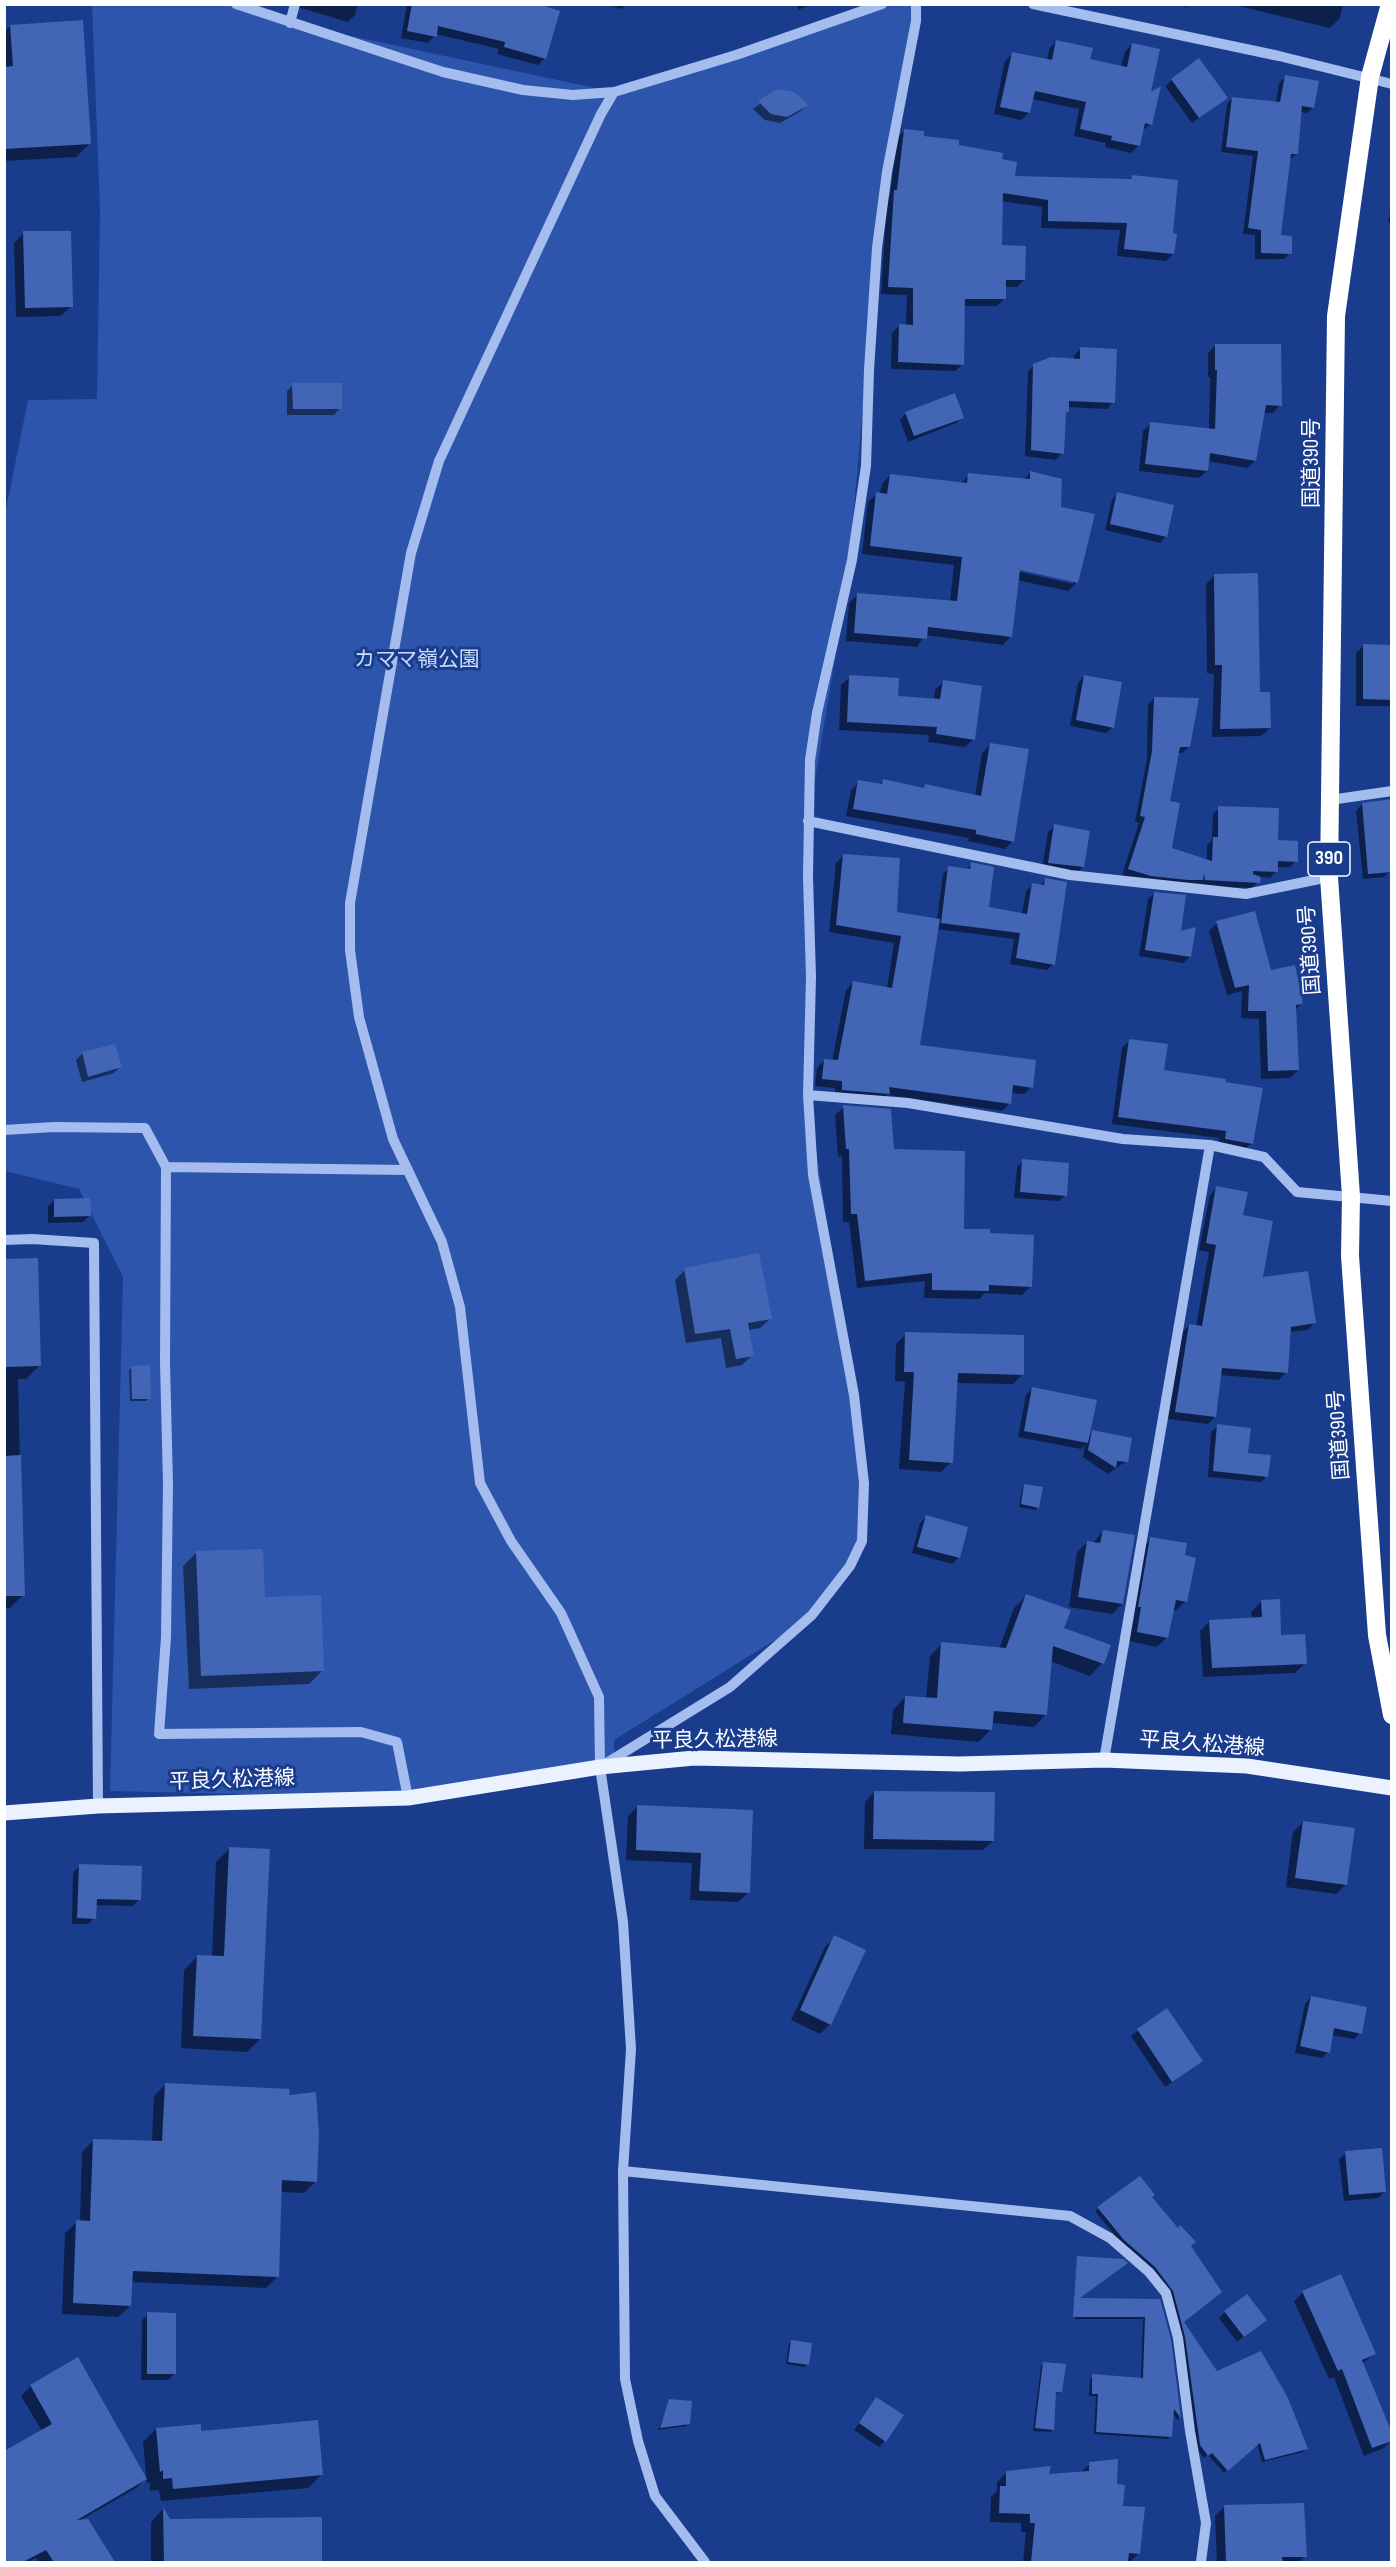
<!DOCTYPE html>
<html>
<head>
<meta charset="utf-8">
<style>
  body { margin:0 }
  #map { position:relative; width:1396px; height:2567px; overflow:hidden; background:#193c8d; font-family:"Sofia Sans Condensed",sans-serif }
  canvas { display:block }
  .frame { position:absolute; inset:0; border:6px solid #fff; pointer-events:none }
</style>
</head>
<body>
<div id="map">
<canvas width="1396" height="2567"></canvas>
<div class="frame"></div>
</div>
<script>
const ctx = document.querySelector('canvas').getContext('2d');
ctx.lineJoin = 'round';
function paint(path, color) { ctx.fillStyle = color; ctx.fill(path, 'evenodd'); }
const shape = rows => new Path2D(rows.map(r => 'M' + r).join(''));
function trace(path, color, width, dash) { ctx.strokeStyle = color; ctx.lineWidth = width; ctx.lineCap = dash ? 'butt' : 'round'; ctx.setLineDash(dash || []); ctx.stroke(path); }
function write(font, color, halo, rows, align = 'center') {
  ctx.font = font + ' "Sofia Sans Condensed","Noto Sans JP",sans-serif'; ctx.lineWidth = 6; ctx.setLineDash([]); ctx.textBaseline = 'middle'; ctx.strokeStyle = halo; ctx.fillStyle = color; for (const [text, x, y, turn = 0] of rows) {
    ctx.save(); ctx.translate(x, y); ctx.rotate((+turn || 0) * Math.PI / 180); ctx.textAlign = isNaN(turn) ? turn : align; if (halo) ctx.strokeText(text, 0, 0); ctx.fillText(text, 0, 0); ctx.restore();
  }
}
paint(shape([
  [92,5,238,5,290,23,614,92,878,5,914,5,877,248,847,587,808,821,808,1095,846,1353,864,1494,862,1541,804,1622,614,1740,614,1766,408,1798,110,1791,123,1277,79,1189,5,1171,5,514,28,400,97,399,100,210]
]), '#2c55ab');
paint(shape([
  [297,4,358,4,355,15,348,22,297,7],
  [407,4,540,4,545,58,538,65,497,54,499,49,436,34,428,43,401,38],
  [605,4,626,4,622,9],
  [797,4,813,4,798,10],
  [1173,4,1190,4,1187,7],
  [1230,4,1343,4,1340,18,1330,28],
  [10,26,89,144,76,157,4,161,4,32],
  [1056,42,1089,61,1121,67,1125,52,1132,44,1149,96,1151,124,1142,131,1139,145,1131,153,1105,147,1106,143,1074,136,1079,109,1032,99,1029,113,1021,120,994,114,1005,61,1012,54,1047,61,1049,49],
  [1285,77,1313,107,1307,113,1300,112,1296,154,1289,160,1279,237,1290,253,1284,259,1255,259,1255,235,1243,234,1253,156,1221,152,1227,104,1233,98,1276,103,1279,83],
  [1172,80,1226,98,1192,123,1165,86],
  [778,90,807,105,801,111,780,123,765,120,753,109],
  [905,130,1001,161,1013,177,1128,181,1132,176,1171,235,1173,254,1166,261,1117,256,1120,230,1041,228,1042,207,1001,201,1000,247,1024,280,1017,287,1004,287,1004,299,997,306,964,306,963,364,955,371,891,369,892,333,899,326,906,326,907,295,881,294,887,199,890,195,897,138],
  [1392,203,1392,223,1388,222],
  [24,233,71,306,61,316,16,317,14,243],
  [1215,346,1280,405,1273,413,1263,413,1255,461,1247,468,1208,461,1207,471,1199,478,1139,471,1143,431,1151,423,1209,430,1210,377,1208,377,1208,353],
  [1081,349,1113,402,1107,409,1067,407,1064,415,1062,453,1056,460,1025,456,1028,372,1034,365,1074,360,1074,355],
  [293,385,340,408,334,415,287,415,287,391],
  [906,413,962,417,956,423,908,442,900,420],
  [1030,473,1060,508,1077,582,1068,591,1017,580,1011,636,1003,645,925,635,917,647,846,641,849,603,857,595,950,602,954,565,862,554,868,502,877,494,880,494,882,484,890,475,960,484,969,475,1023,480],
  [1013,567,1073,580,1073,584,1012,570],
  [1118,493,1166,536,1160,543,1105,530,1112,500],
  [1214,576,1270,728,1261,736,1212,737,1214,674,1207,673,1206,584],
  [1392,645,1392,706,1356,706,1356,653,1363,646],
  [1084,676,1113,727,1106,733,1070,726,1078,683],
  [850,677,897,698,934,700,935,690,943,682,974,739,965,747,928,742,929,735,839,730,841,685],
  [1154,698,1189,747,1182,753,1177,753,1168,802,1170,849,1207,861,1207,845,1212,840,1213,814,1219,808,1276,841,1296,861,1290,867,1276,867,1276,871,1270,878,1259,877,1258,882,1252,888,1199,886,1198,883,1195,886,1144,882,1122,875,1139,823,1135,822,1147,759,1148,705],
  [990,745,1013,841,1005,849,968,841,969,838,846,816,851,790,859,782,879,785,883,781,922,789,925,786,975,796,982,753],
  [1362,804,1390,871,1384,877,1363,879,1356,811],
  [1055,826,1083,867,1076,873,1042,869,1048,832],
  [843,856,895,913,937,920,943,874,949,868,965,870,972,864,987,908,1022,914,1026,891,1032,885,1039,886,1046,879,1053,964,1047,970,1010,964,1014,939,937,929,918,1046,1031,1087,1024,1094,1011,1093,1010,1103,1002,1111,887,1095,881,1101,835,1097,835,1088,815,1086,817,1068,825,1060,832,1061,846,990,854,982,887,988,894,943,829,932,836,863],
  [1154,893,1190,957,1183,963,1139,956,1148,899],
  [1217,923,1302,1003,1295,1010,1298,1070,1290,1078,1261,1079,1259,1019,1241,1018,1242,991,1227,995,1209,931],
  [1130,1040,1162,1072,1252,1143,1244,1150,1218,1146,1219,1138,1112,1124,1122,1048],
  [114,1045,120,1067,114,1073,82,1082,76,1060,82,1054],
  [844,1107,893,1151,962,1230,989,1235,1031,1286,1022,1295,985,1293,979,1299,924,1298,925,1281,857,1288,849,1222,843,1222,842,1156,838,1157,835,1115],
  [1023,1161,1066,1195,1059,1201,1014,1198,1017,1167],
  [1217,1187,1261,1279,1314,1323,1307,1330,1289,1332,1286,1372,1279,1380,1220,1375,1215,1417,1208,1424,1168,1419,1182,1333,1189,1325,1196,1327,1209,1252,1199,1250,1210,1195],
  [54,1200,89,1216,83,1222,48,1223,48,1206],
  [4,1260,39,1366,26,1379,18,1379,23,1595,10,1608,4,1608],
  [685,1270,770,1319,760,1328,748,1330,752,1355,742,1365,726,1368,721,1338,686,1343,675,1280],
  [906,1334,1023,1374,1013,1384,956,1383,951,1462,941,1472,899,1469,905,1382,895,1381,896,1344],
  [132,1367,149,1398,146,1401,130,1401,129,1370],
  [1032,1389,1088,1436,1092,1432,1126,1461,1108,1474,1083,1457,1085,1445,1081,1449,1018,1437,1026,1395],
  [1218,1426,1267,1476,1261,1482,1208,1477,1211,1432],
  [1024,1486,1038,1507,1035,1510,1019,1507,1022,1489],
  [926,1517,958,1558,952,1564,912,1553,920,1523],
  [1103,1531,1122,1604,1112,1614,1069,1607,1077,1552,1087,1542,1093,1543],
  [1151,1539,1183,1557,1185,1602,1175,1611,1172,1611,1167,1637,1157,1647,1128,1641,1141,1549],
  [196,1553,264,1599,322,1671,309,1684,189,1689,183,1566],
  [1026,1596,1102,1663,1090,1676,1050,1661,1046,1714,1034,1727,992,1723,991,1729,979,1742,891,1734,893,1710,905,1697,926,1699,930,1656,942,1644,999,1649,1014,1608],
  [1261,1602,1280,1637,1305,1663,1295,1673,1203,1677,1200,1631,1210,1621,1252,1619,1251,1612],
  [874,1792,993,1841,983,1850,864,1849,865,1802],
  [638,1806,751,1811,748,1893,738,1902,690,1900,692,1863,626,1860,628,1816],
  [1303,1822,1346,1884,1336,1894,1286,1887,1293,1832],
  [229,1849,260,2039,247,2052,181,2048,184,1970,198,1956,212,1957,216,1862],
  [80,1866,139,1899,133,1906,95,1905,94,1918,88,1924,72,1924,73,1872],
  [835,1937,830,2024,820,2034,791,2020,825,1947],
  [1311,1997,1360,2033,1354,2039,1332,2035,1328,2052,1322,2058,1295,2053,1305,2004],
  [1167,2010,1201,2061,1165,2087,1131,2036],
  [165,2085,288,2097,315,2182,304,2193,280,2192,278,2276,266,2288,131,2282,130,2306,118,2317,62,2314,65,2233,77,2222,80,2222,82,2152,93,2141,152,2142,154,2096],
  [1346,2153,1385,2191,1378,2198,1344,2201,1339,2159],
  [1139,2178,1150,2197,1189,2247,1182,2323,1217,2373,1306,2449,1303,2452,1262,2462,1257,2444,1224,2473,1208,2455,1204,2458,1197,2449,1170,2294,1121,2243,1095,2211],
  [1077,2257,1122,2260,1125,2263,1076,2300,1159,2300,1169,2340,1179,2418,1177,2420,1172,2412,1170,2436,1168,2439,1094,2434,1096,2396,1089,2396,1090,2379,1093,2376,1141,2379,1143,2319,1075,2319],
  [1303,2292,1374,2354,1362,2364,1392,2440,1384,2448,1364,2456,1334,2377,1329,2379,1294,2301],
  [1225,2312,1265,2320,1237,2342,1219,2318],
  [148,2314,174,2374,168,2380,141,2380,142,2320],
  [792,2341,808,2364,805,2367,786,2364,789,2344],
  [1044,2363,1060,2391,1055,2394,1053,2429,1050,2432,1033,2431,1041,2366],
  [31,2386,145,2479,136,2488,79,2521,87,2521,113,2562,38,2562,36,2558,28,2562,4,2562,4,2453,42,2431,21,2396],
  [877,2399,885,2441,879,2447,854,2430],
  [670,2401,688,2423,686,2426,658,2430],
  [156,2429,200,2432,321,2475,308,2488,161,2501,159,2490,150,2491,150,2482,147,2484,143,2442],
  [1090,2464,1115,2486,1139,2553,1130,2562,1023,2562,1026,2532,1021,2532,1021,2523,990,2522,991,2497,997,2491,997,2482,1007,2472,1048,2475,1080,2473],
  [1224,2507,1305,2556,1299,2562,1217,2562,1215,2516],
  [163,2509,169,2520,320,2519,320,2562,151,2562,151,2522]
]), '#0007');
paint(shape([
  [412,4,539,4,560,11,546,59,504,47,505,42,438,26,437,37,407,31],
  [83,20,91,144,4,149,4,67,13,66,10,25],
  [1056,40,1093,48,1090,59,1127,67,1132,43,1160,49,1151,92,1161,86,1152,125,1145,123,1140,146,1111,140,1112,136,1080,129,1086,102,1035,91,1030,113,1000,107,1012,52,1052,60],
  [1199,58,1228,98,1199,118,1171,79],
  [1285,75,1319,81,1314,108,1302,106,1298,154,1291,154,1281,235,1292,236,1292,254,1261,253,1261,230,1248,228,1258,151,1226,147,1232,97,1280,102],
  [777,89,794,92,809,105,787,117,771,114,758,101],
  [904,129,924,131,924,136,959,140,959,145,1003,153,1002,159,1017,162,1015,176,1131,179,1132,175,1178,180,1173,233,1177,234,1174,254,1124,249,1127,223,1048,221,1048,200,1003,193,1002,245,1026,246,1025,280,1006,280,1006,299,965,299,964,365,898,362,899,324,913,325,913,288,888,287,894,190,897,190],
  [23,231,71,231,73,307,25,308],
  [1215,344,1281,344,1282,406,1266,405,1256,461,1210,453,1208,471,1145,464,1150,422,1215,429,1217,370,1215,370],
  [1080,347,1117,349,1115,403,1069,401,1069,412,1066,412,1064,454,1031,450,1033,364,1051,357,1080,359],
  [292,383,342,383,342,409,293,409],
  [955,393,964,418,914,436,905,412],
  [1030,471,1062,479,1061,507,1095,514,1078,583,1020,570,1012,637,928,627,927,639,854,633,857,593,957,601,962,557,870,546,876,492,887,494,890,474,967,483,968,473,1030,479],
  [1117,492,1174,505,1167,537,1110,524],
  [1258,573,1260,692,1270,692,1271,728,1220,729,1222,665,1215,665,1214,574],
  [1363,644,1392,645,1392,700,1363,699],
  [849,675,899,678,898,696,940,699,943,680,982,686,975,740,936,734,937,727,847,722],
  [1084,675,1122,682,1114,728,1076,720],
  [1154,697,1199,698,1190,747,1180,747,1170,801,1180,803,1172,848,1212,861,1213,837,1218,837,1218,806,1279,808,1278,840,1298,841,1298,862,1278,861,1278,872,1253,871,1253,874,1261,877,1260,883,1205,880,1204,874,1203,880,1188,880,1151,876,1128,869,1145,817,1140,816,1152,751],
  [990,743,1029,749,1014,842,976,834,976,830,853,809,858,780,882,784,883,779,924,788,925,784,981,796],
  [1392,799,1392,872,1368,874,1362,803],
  [1054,824,1090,831,1084,867,1048,863],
  [843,854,900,858,897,912,940,919,920,1045,1036,1060,1033,1088,1013,1085,1011,1104,889,1087,890,1094,842,1090,842,1081,822,1079,824,1059,838,1060,853,981,892,988,901,936,836,925],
  [971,862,994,867,989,907,1027,914,1032,883,1044,885,1045,878,1067,882,1055,965,1016,958,1020,933,941,923,948,866,970,869],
  [1154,892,1186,895,1181,931,1196,927,1191,957,1145,950],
  [1255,911,1271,970,1295,965,1303,1004,1296,1005,1299,1070,1268,1071,1266,1011,1248,1011,1249,985,1235,988,1216,921],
  [1129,1039,1168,1044,1164,1070,1226,1079,1226,1082,1263,1088,1253,1144,1225,1139,1226,1131,1118,1117],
  [115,1044,122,1067,88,1077,82,1052],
  [843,1105,891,1109,894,1149,965,1151,964,1229,990,1229,990,1233,1034,1235,1032,1287,989,1285,989,1291,932,1290,932,1273,865,1281,857,1214,851,1214,849,1149,846,1149],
  [1022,1159,1069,1163,1067,1196,1020,1192],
  [1216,1186,1248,1192,1243,1215,1273,1221,1263,1277,1308,1271,1316,1323,1291,1327,1288,1373,1222,1368,1216,1417,1175,1412,1189,1324,1202,1326,1216,1245,1206,1243],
  [90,1198,91,1216,54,1217,54,1199],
  [759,1253,772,1319,748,1323,754,1356,736,1359,730,1329,695,1334,684,1268],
  [38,1258,41,1366,4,1367,4,1259],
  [905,1332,1024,1335,1024,1375,958,1373,953,1463,909,1460,914,1372,904,1372],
  [150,1365,151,1399,132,1399,131,1366],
  [1032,1387,1097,1400,1088,1443,1024,1431],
  [1217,1424,1251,1428,1248,1453,1271,1455,1268,1477,1213,1471],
  [1092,1430,1132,1438,1128,1462,1117,1461,1116,1468,1088,1450],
  [21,1455,25,1596,4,1596,4,1456],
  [1024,1484,1043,1487,1039,1508,1021,1504],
  [926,1515,968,1527,960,1558,917,1547],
  [1103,1530,1135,1535,1123,1604,1078,1597,1087,1541,1100,1543],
  [1150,1537,1187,1543,1185,1555,1196,1558,1187,1602,1176,1600,1168,1638,1137,1632,1141,1607,1138,1607],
  [263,1549,265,1597,321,1595,324,1671,201,1676,196,1551],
  [1026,1594,1071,1610,1064,1628,1111,1645,1104,1664,1053,1646,1047,1715,994,1711,992,1730,903,1723,905,1696,937,1698,941,1642,1006,1648],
  [1280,1599,1281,1635,1305,1634,1307,1664,1212,1668,1209,1620,1262,1617,1261,1600],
  [874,1791,995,1792,994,1841,873,1839],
  [637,1805,753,1810,750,1893,699,1891,701,1853,636,1850],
  [1303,1821,1355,1828,1347,1885,1295,1878],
  [229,1847,270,1849,261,2039,193,2036,197,1955,224,1956],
  [79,1864,142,1866,141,1900,97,1899,96,1919,77,1918],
  [834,1935,866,1950,831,2025,800,2010],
  [1311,1996,1367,2007,1362,2034,1334,2028,1330,2053,1300,2046],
  [1167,2008,1203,2061,1172,2082,1137,2029],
  [165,2083,290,2089,289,2095,316,2092,319,2134,317,2182,282,2180,279,2277,133,2271,131,2306,73,2303,76,2220,90,2221,93,2139,162,2141],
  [1382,2148,1386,2192,1349,2195,1345,2151],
  [1140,2176,1155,2195,1152,2197,1178,2228,1180,2225,1196,2242,1191,2246,1222,2292,1184,2322,1217,2371,1261,2351,1288,2398,1308,2449,1265,2460,1260,2443,1228,2471,1212,2453,1208,2456,1200,2445,1185,2337,1173,2291,1155,2267,1124,2240,1097,2207],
  [1077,2256,1123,2259,1128,2263,1080,2298,1160,2299,1171,2339,1181,2418,1174,2409,1172,2437,1096,2432,1098,2394,1092,2394,1092,2374,1143,2378,1145,2317,1073,2317],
  [1341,2274,1376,2354,1362,2360,1392,2433,1392,2441,1372,2448,1342,2369,1338,2371,1302,2291],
  [1247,2294,1267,2320,1244,2337,1224,2311],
  [147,2312,176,2313,176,2374,147,2374],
  [791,2340,812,2343,809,2365,788,2362],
  [78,2357,147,2479,77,2520,88,2519,115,2562,54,2562,46,2550,23,2562,4,2562,4,2451,52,2424,30,2385],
  [1043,2362,1066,2364,1062,2392,1056,2392,1054,2430,1035,2428],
  [876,2397,904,2415,886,2442,859,2423],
  [669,2399,692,2401,690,2424,660,2428],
  [318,2420,323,2475,173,2489,172,2478,163,2479,163,2470,160,2472,156,2428,201,2424,201,2431],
  [1118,2459,1117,2484,1125,2485,1123,2506,1145,2507,1140,2554,1129,2553,1128,2562,1031,2562,1035,2523,1030,2523,1030,2514,999,2513,1000,2486,1006,2486,1006,2471,1051,2466,1049,2474,1089,2471,1089,2462],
  [1304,2503,1307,2557,1282,2557,1283,2562,1226,2562,1224,2505],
  [163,2507,170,2519,322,2517,322,2562,164,2562]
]), '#4266b5');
trace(shape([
  [236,4,443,72,523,90,573,95,614,92,736,55,882,4],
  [1033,4,1279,56,1392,84],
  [290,23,295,4],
  [614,92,601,114,439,461,411,553,350,903,350,950,359,1017,393,1139,442,1242,460,1307,480,1483,511,1541,561,1613,599,1697,600,1767,623,1922,631,2049,623,2171,625,2379,638,2441,655,2496,705,2562],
  [1330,800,1392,791],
  [808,821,1070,875,1246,894,1329,877],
  [808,1095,908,1103,1123,1139,1210,1145,1264,1157,1297,1192,1392,1201],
  [4,1130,54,1127,145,1128,166,1167,408,1170],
  [166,1167,165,1363,168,1484,166,1637,159,1734,361,1732,397,1742,408,1798],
  [4,1240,32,1239,94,1243,98,1806],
  [1104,1760,1210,1145],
  [605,1764,730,1687,812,1615,850,1566,862,1541,864,1483,854,1395,813,1175,808,1095,811,977,808,877,810,760,817,713,852,560,866,466,869,370,877,248,887,172,916,21,916,4],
  [623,2171,1070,2216,1110,2238,1149,2272,1166,2293,1178,2338,1190,2431,1206,2523,1201,2562]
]), '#a5bcee', 10);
trace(shape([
  [4,1813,98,1806,408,1798,600,1767,694,1758,960,1764,1104,1760,1247,1766,1392,1788]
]), '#ecf1ff', 15);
trace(shape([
  [1390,4,1370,77,1336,316,1329,877,1351,1196,1350,1256,1377,1635,1392,1715]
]), '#fff', 18);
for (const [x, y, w] of [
  [1329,859,42]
]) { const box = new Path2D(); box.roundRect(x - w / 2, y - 17, w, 34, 4.5); ctx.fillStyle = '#193c8d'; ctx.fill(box); trace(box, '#fff', 1.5); }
write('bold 20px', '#fff', null, [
  ["390",1329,859]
]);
write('21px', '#fff', '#193c8d', [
  ["国道390号",1313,463,-90],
  ["国道390号",1311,950,-94],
  ["国道390号",1340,1435,-94],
  ["平良久松港線",715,1741,-1],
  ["平良久松港線",1202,1745,4],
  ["平良久松港線",232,1781,-2]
]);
write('21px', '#cbdafa', '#193c8d', [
  ["カママ嶺公園",417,661]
]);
</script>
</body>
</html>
